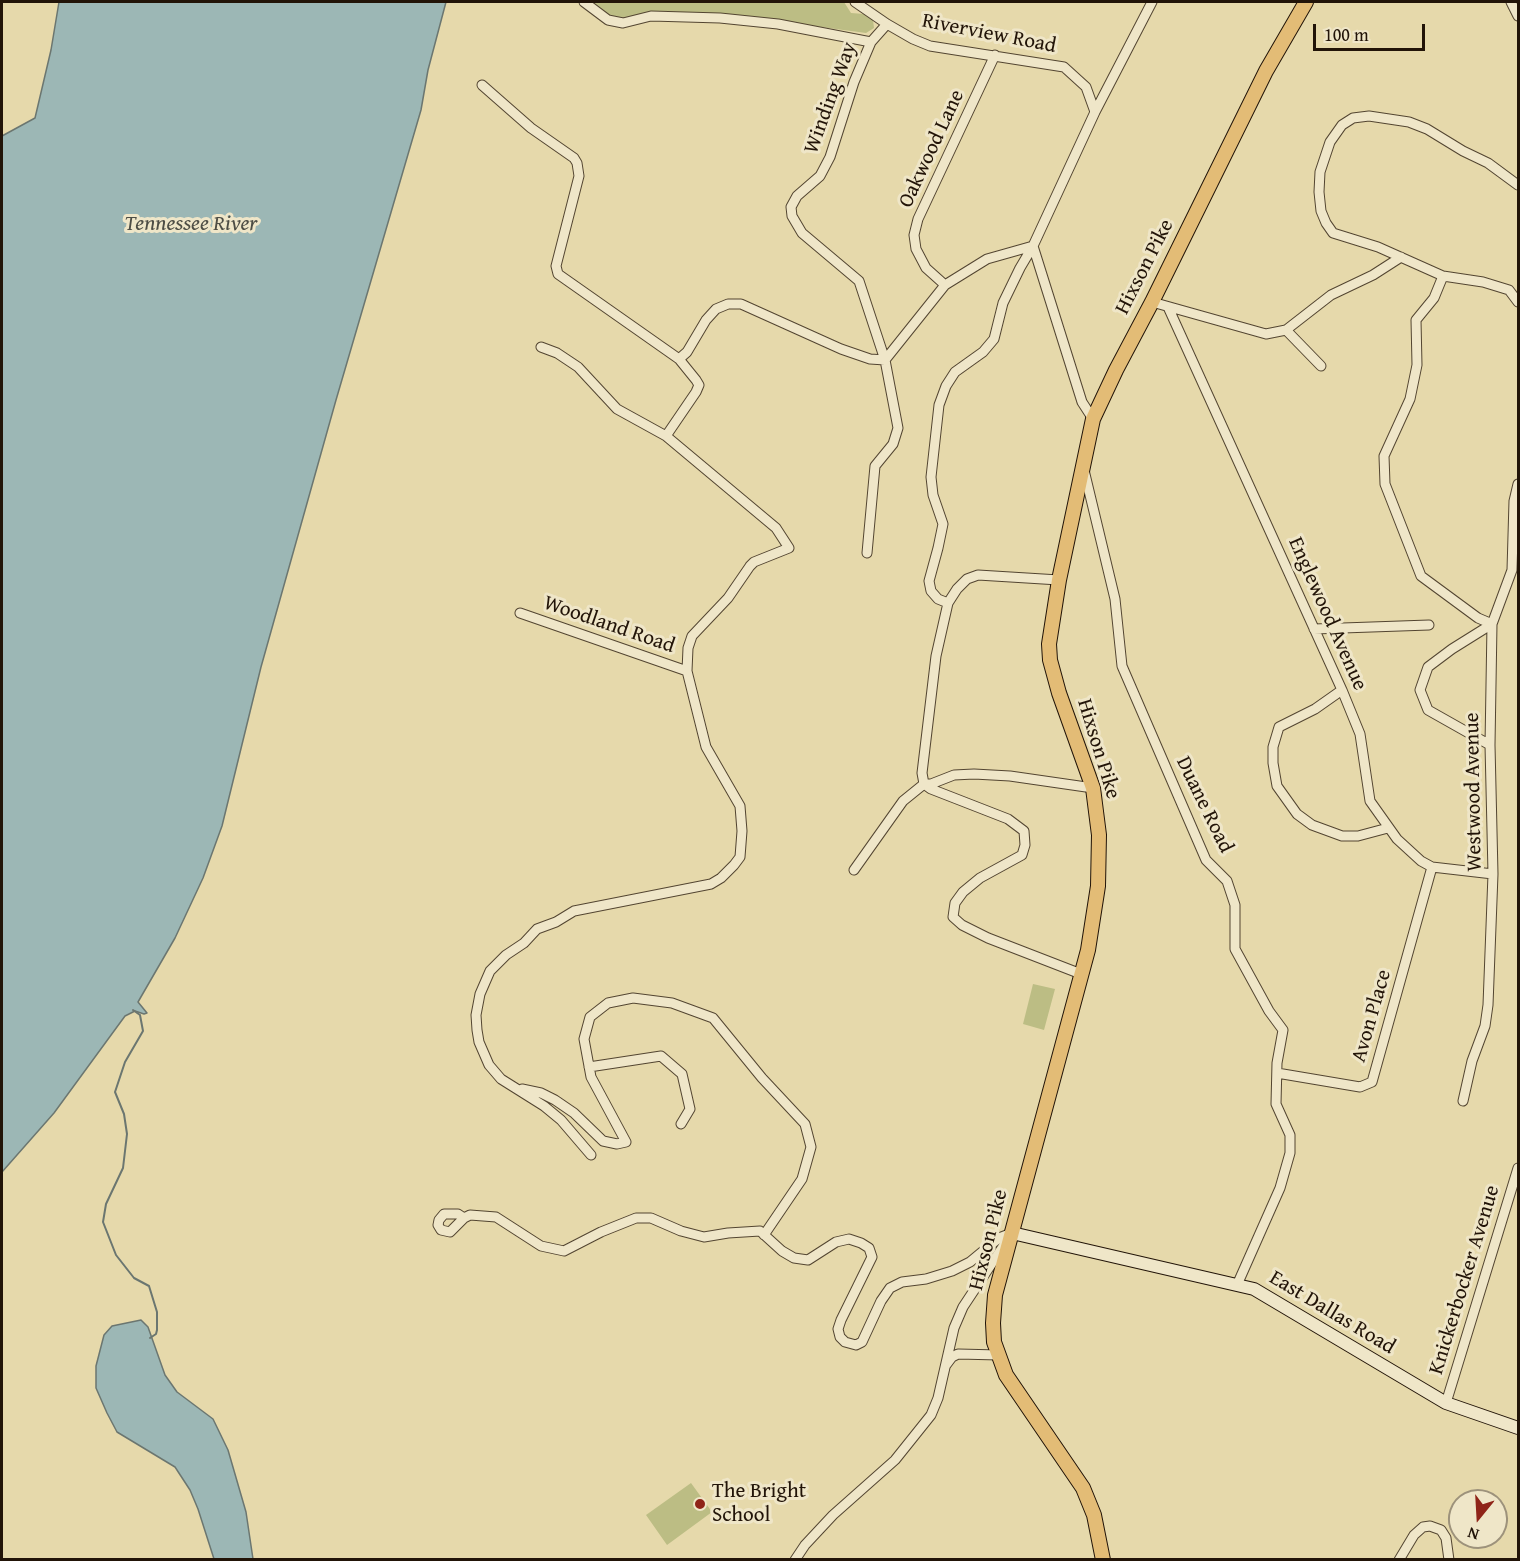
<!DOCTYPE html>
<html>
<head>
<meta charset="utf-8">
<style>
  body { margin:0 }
  #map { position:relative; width:1520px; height:1561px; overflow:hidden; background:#e6d9ab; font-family:"Gentium Book Plus",serif }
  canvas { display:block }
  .frame { position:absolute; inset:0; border:3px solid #221408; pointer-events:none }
  .north { position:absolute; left:1448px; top:1489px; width:60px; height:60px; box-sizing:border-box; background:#efe6c8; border:2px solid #9d927b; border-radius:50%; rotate:198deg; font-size:16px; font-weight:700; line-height:24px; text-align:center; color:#221408 }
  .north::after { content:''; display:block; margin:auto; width:21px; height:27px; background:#8f2418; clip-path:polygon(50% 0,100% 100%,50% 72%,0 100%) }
  .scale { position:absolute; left:1313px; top:24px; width:112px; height:27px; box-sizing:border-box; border:3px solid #221408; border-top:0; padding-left:8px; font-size:18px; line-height:21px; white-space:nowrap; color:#221408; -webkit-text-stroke:4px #efe6c8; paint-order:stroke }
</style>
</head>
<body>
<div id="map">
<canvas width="1520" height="1561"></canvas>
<div class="frame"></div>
<div class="north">N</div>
<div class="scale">100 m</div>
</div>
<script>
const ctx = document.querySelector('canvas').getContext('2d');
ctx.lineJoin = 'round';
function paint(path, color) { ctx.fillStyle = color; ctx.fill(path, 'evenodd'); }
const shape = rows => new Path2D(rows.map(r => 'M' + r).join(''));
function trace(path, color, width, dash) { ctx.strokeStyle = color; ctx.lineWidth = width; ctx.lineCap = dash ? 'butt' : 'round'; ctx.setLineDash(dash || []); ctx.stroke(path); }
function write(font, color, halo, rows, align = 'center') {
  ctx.font = font + ' "Gentium Book Plus",serif'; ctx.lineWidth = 6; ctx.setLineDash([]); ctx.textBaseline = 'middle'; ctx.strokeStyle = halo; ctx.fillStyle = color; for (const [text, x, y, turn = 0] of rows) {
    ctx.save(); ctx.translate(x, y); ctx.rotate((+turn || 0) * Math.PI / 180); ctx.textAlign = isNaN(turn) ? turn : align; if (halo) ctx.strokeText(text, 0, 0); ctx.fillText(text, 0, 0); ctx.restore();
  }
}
paint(shape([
  [591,2,844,2,851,13,864,14,873,20,874,28,866,33,768,20,645,14,617,19,603,12],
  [1033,984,1055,989,1044,1030,1023,1024],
  [691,1483,712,1512,667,1545,646,1515]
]), '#bcbd84');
const water = shape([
  [59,2,446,2,428,70,421,110,336,400,261,667,222,826,203,878,175,938,138,1002,147,1013,144,1014,135,1011,125,1016,54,1113,2,1172,2,136,35,118,51,50,59,2],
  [141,1320,148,1327,165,1375,177,1392,213,1419,228,1450,246,1512,253,1559,214,1559,198,1509,190,1490,175,1467,117,1432,107,1413,96,1388,96,1366,104,1335,112,1326,141,1320]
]);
paint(water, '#9cb7b5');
trace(water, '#6b7670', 1.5);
trace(shape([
  [133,1010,140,1015,143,1031,125,1062,115,1092,124,1114,127,1134,123,1168,106,1204,103,1222,116,1255,134,1278,149,1286,157,1312,157,1330,156,1334,150,1338]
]), '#6b7670', 2);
const street = shape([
  [584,2,608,20,623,23,651,16,720,18,778,24,871,42],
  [855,2,887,24,913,39,930,46,1064,67,1086,87,1095,112],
  [1511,2,1518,16],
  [482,85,531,128,574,158,577,163,579,176,556,266,558,274,679,359,696,380,699,385,696,392,666,436],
  [1518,185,1488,163,1463,151,1427,129,1409,122,1369,116,1353,118,1342,125,1330,142,1320,172,1319,192,1321,211,1326,223,1333,233,1378,247,1443,276,1483,282,1509,290,1518,302],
  [1033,246,1082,402,1093,419],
  [1443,276,1434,298,1416,320,1417,365,1410,399,1384,456,1385,484,1421,576,1478,618,1492,624],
  [945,285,926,268,916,249,914,235,918,219,995,55],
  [1152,302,1266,334,1286,330,1331,295,1373,275,1401,257],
  [1168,307,1342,690,1360,734,1370,801,1397,839,1421,861,1432,867,1493,874],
  [1286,330,1321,366],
  [541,347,557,353,578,367,617,409,666,436,776,528,789,548,754,562,750,566,728,598,692,636,688,648,687,671,706,747,740,806,742,831,740,857,734,865,721,878,711,884,574,911,556,922,537,929,524,943,506,955,490,971,480,994,476,1015,477,1030,479,1042,489,1065,501,1079,544,1106,561,1120,591,1155],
  [679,359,687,352,706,320,716,309,728,304,741,304,841,349,870,359,885,360],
  [885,360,945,285,987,259,1033,246],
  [1084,470,1115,599,1122,666,1206,860,1227,881,1235,905,1235,949,1269,1011,1283,1030,1277,1063,1276,1104,1290,1135,1290,1153,1280,1188,1237,1285],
  [867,553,875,466,893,444,898,428,885,360,859,281,802,233,792,216,791,207,797,196,820,176,830,157,854,82,871,42,887,24],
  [1059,580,978,575,967,579,957,589,948,603,936,656,922,773,924,784,931,789,1008,819,1024,831,1025,845,1022,855,980,878,963,892,955,903,953,917,962,925,988,938,1081,974],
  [948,603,938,599,931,591,929,581,938,548,943,524,933,495,931,477,939,405,946,386,955,372,983,352,994,339,1003,303,1020,268,1033,246,1095,112,1152,2],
  [520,613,687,671],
  [1314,629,1429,625],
  [1342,690,1315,709,1279,727,1273,747,1273,763,1277,786,1297,814,1312,825,1342,836,1358,836,1388,828],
  [1490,745,1428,710,1420,690,1428,667,1452,649,1492,624],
  [854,870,903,801,924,784,931,784,954,775,974,774,1010,776,1093,788],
  [589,1067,661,1056,682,1074,690,1109,681,1124],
  [1277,1073,1360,1087,1372,1082,1432,867],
  [522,1089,541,1093,555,1100,574,1113,603,1141,617,1144,626,1142,591,1077,584,1039,590,1017,608,1003,633,998,672,1003,713,1018,762,1078,805,1124,811,1147,802,1179,764,1235],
  [1463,1101,1472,1061,1485,1026,1488,1005,1493,874,1490,745,1492,624,1512,570,1514,501,1518,484],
  [464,1218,458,1214,444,1214,439,1220,438,1225,441,1230,450,1232,464,1218,470,1215,496,1217,541,1246,564,1251,601,1232,636,1218,651,1218,681,1231,704,1237,728,1233,760,1231,782,1251,794,1258,808,1260,836,1242,849,1239,861,1243,869,1248,872,1257,841,1320,838,1329,840,1337,845,1342,856,1345,862,1342,881,1301,890,1288,902,1282,926,1279,952,1271,970,1262,999,1238,1012,1233],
  [946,1365,952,1357,958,1354,999,1355],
  [1446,1403,1518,1168],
  [795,1560,805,1545,833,1515,895,1460,931,1415,938,1398,954,1328,963,1307,1006,1242],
  [1399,1560,1414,1535,1423,1527,1430,1526,1441,1530,1446,1538,1449,1560]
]);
const secondary = shape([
  [1012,1233,1254,1289,1446,1403,1518,1428]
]);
const primary = shape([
  [1103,1560,1094,1515,1083,1488,1006,1375,994,1342,993,1323,995,1295,1088,950,1098,886,1099,835,1093,788,1059,693,1050,660,1049,644,1059,580,1093,419,1116,370,1152,302,1266,71,1306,2]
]);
trace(street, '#534531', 11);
trace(secondary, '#221408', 14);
trace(primary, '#221408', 16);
trace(street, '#efe6c8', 9);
trace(secondary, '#efe6c8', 12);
trace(primary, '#e3bc76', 14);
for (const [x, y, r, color] of [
  [700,1504,6,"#8f2418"]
]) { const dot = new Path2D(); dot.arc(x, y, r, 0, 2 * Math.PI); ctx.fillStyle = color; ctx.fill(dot); trace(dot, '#efe6c8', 2); }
write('21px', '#221408', '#efe6c8', [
  ["Riverview Road",989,34,11],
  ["Winding Way",831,98,-70],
  ["Oakwood Lane",932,149,-65],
  ["Hixson Pike",1145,267,-63],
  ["Englewood Avenue",1327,614,66],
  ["Woodland Road",609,625,19],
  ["Hixson Pike",1098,749,73],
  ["Westwood Avenue",1474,792,-91],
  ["Duane Road",1204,805,64],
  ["Avon Place",1372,1016,-74],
  ["Hixson Pike",989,1240,-76],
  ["Knickerbocker Avenue",1465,1280,-73],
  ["East Dallas Road",1332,1313,31]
]);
write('21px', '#221408', '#efe6c8', [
  ["The Bright",712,1492],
  ["School",712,1516]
], 'left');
write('italic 22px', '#4d4d45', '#efe6c8', [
  ["Tennessee River",191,224]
]);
</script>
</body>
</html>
